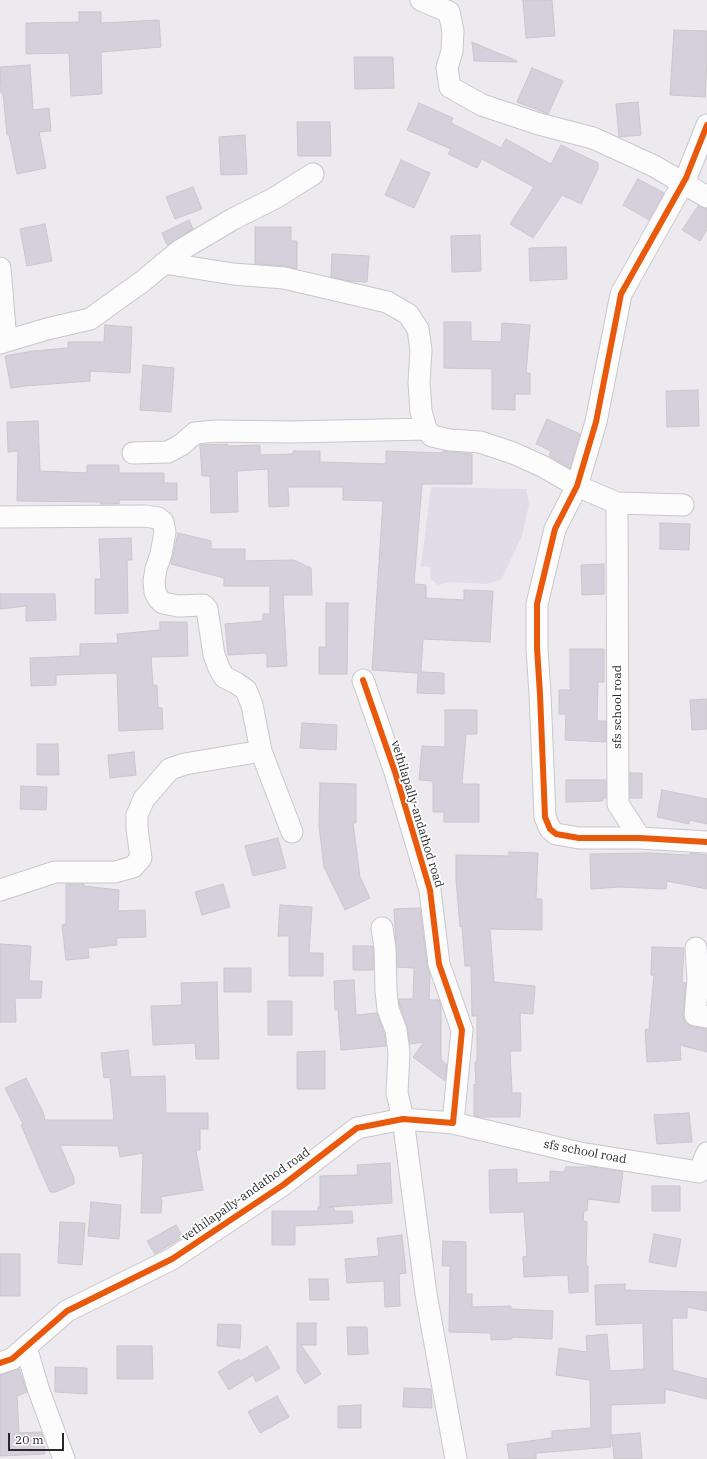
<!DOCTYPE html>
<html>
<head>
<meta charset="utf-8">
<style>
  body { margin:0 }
  #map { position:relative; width:707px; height:1459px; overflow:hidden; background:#ece9ef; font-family:"IBM Plex Serif",serif }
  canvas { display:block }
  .scale { position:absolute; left:8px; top:1433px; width:56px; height:18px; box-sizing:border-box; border:2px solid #2a282b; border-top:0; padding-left:5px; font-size:12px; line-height:14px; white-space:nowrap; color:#2a282b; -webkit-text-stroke:3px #fff; paint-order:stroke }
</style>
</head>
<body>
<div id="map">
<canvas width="707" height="1459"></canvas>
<div class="scale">20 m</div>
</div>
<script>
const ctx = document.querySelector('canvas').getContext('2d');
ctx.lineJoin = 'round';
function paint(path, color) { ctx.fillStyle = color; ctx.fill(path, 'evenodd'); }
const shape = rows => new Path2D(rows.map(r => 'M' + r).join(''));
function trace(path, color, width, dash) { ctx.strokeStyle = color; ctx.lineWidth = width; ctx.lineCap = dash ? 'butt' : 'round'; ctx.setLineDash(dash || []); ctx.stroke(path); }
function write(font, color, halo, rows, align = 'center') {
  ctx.font = font + ' "IBM Plex Serif",serif'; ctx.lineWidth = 3.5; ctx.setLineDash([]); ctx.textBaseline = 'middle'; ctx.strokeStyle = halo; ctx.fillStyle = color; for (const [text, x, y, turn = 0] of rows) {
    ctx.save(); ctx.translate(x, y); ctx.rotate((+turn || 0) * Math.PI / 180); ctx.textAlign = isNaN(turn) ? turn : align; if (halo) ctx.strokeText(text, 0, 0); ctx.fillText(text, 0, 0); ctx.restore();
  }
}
paint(shape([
  [431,487,526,489,529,504,522,536,501,580,486,584,452,582,438,585,431,579,430,567,421,566]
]), '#e2dce8');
const building = shape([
  [523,0,552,0,555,36,526,38,523,0],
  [79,12,101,12,101,23,159,20,161,47,101,52,102,94,71,96,69,53,26,54,26,23,79,22,79,12],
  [674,30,707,31,707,62,705,97,670,95,674,30],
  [472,42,517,61,517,62,474,61,472,42],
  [354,57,393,57,394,88,355,89,354,57],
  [30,65,33,110,49,108,51,131,39,132,46,168,17,174,9,135,7,135,3,93,1,93,0,67,30,65],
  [532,68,563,81,548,114,517,102,532,68],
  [638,102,641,135,619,137,616,104,638,102],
  [419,103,453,118,451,123,501,148,506,139,551,164,561,145,598,163,598,169,581,204,562,195,533,238,510,224,534,187,482,159,477,168,448,154,451,149,407,130,419,103],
  [297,122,330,122,331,156,298,156,297,122],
  [245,135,247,174,221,175,219,137,245,135],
  [401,160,430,173,414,208,385,195,401,160],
  [638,179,664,193,649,220,623,205,638,179],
  [193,187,202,209,175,219,166,197,193,187],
  [698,206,707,209,707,229,700,241,682,230,698,206],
  [189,220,193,229,167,245,162,233,189,220],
  [45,224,52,261,27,266,20,229,45,224],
  [255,227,291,227,291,241,297,241,297,269,285,266,255,264,255,227],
  [480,235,481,271,452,272,451,236,480,235],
  [566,247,567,279,530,281,529,248,566,247],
  [332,254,369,256,367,282,349,281,331,277,332,254],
  [444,322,471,322,471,341,501,342,502,323,530,325,526,373,530,373,530,394,515,394,515,410,492,409,492,369,444,368,444,322],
  [105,325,132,327,130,373,90,371,90,381,25,386,11,388,5,356,33,351,68,348,68,342,104,342,105,325],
  [143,365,174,368,171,412,140,410,143,365],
  [698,390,699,426,667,427,666,391,698,390],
  [547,419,580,434,570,468,549,456,551,451,536,444,547,419],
  [38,421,40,471,87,473,87,465,119,465,119,473,164,473,164,483,177,483,177,500,119,500,119,504,101,504,101,502,17,501,18,451,8,452,7,422,38,421],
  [227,444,228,446,260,445,260,455,293,454,293,451,320,451,320,462,386,464,386,451,443,453,443,451,472,454,472,484,422,484,414,584,426,585,426,598,464,600,464,590,493,591,490,642,423,639,421,672,444,673,444,694,417,693,418,673,372,670,383,501,343,500,343,487,288,487,289,506,269,507,268,469,237,471,238,512,211,513,210,476,202,476,200,445,227,444],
  [660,523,690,524,689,550,660,549,660,523],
  [178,533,211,541,211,549,245,549,245,561,294,560,311,568,312,595,283,595,287,666,267,667,267,654,265,653,228,655,225,624,263,621,263,614,270,614,270,586,224,586,224,578,171,564,178,533],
  [131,538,132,560,127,560,128,613,95,614,95,579,101,579,99,539,131,538],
  [604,564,604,594,582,595,581,565,604,564],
  [0,594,55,594,56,620,26,621,26,606,0,609,0,594],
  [326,603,348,603,347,674,319,674,319,647,326,647,326,603],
  [160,622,187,622,188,656,151,657,153,685,157,685,158,708,162,708,163,729,119,731,117,673,56,675,56,685,31,686,30,658,80,656,80,644,118,643,117,634,160,630,160,622],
  [570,649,604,649,604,682,598,682,597,721,606,721,606,742,565,740,566,714,559,714,559,690,570,690,570,649],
  [707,699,707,729,692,730,690,700,707,699],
  [445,710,477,710,477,734,466,734,462,784,479,784,479,822,444,822,444,812,433,812,433,781,419,780,422,746,445,747,445,710],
  [302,723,337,725,336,750,300,748,302,723],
  [37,744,58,744,59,775,37,775,37,744],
  [134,752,136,775,110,778,108,755,134,752],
  [630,773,642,773,642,798,630,798,630,773],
  [566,780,606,780,606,798,602,798,603,801,566,802,566,780],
  [320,783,356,784,356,823,353,823,360,877,370,898,345,910,324,867,319,826,320,783],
  [21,786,47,787,46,810,20,809,21,786],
  [662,790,707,799,707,824,690,820,689,824,657,817,662,790],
  [278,838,286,868,253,876,245,846,278,838],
  [509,852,538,853,536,899,542,899,542,930,490,929,494,982,535,986,533,1014,520,1013,521,1051,510,1051,512,1093,521,1093,520,1117,478,1117,474,1116,474,1084,476,1086,475,1062,477,1062,477,1016,472,1016,471,966,465,966,462,926,460,927,456,879,456,855,509,856,509,852],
  [648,853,690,855,690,853,707,855,707,889,667,881,666,889,619,887,591,889,590,854,648,853],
  [66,884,84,884,84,886,119,890,118,911,145,910,146,937,116,938,117,945,88,948,89,958,66,960,62,925,66,924,66,884],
  [223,884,230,907,202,915,195,892,223,884],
  [280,905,312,907,309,953,323,953,323,976,289,976,289,936,278,936,280,905],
  [420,908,427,965,430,975,429,1000,439,1000,441,1006,441,1060,447,1065,445,1081,413,1057,424,1042,410,1044,407,1026,400,1006,399,999,413,999,414,968,397,967,394,909,420,908],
  [0,944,31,946,29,981,42,981,41,998,15,998,16,1022,0,1022,0,944],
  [353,946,373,946,374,970,353,970,353,946],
  [652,947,684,948,682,982,686,983,683,1014,684,1019,687,1024,693,1027,707,1029,707,1052,680,1045,681,1060,647,1062,645,1030,649,1029,654,975,651,975,652,947],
  [224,968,251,968,251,992,224,992,224,968],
  [354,980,356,1015,377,1013,384,1033,386,1046,341,1050,338,1009,335,1010,334,981,354,980],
  [217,982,219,1059,196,1059,195,1043,153,1045,151,1006,182,1005,181,983,217,982],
  [268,1001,292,1001,292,1035,268,1035,268,1001],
  [128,1050,131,1077,165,1076,166,1113,208,1113,208,1129,200,1129,200,1150,196,1150,203,1190,160,1197,162,1200,161,1213,141,1213,143,1153,120,1157,118,1146,60,1145,74,1178,74,1184,56,1192,50,1192,21,1125,23,1124,5,1088,26,1078,43,1112,45,1120,114,1120,110,1077,104,1078,101,1053,128,1050],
  [325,1051,325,1089,297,1089,297,1052,325,1051],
  [689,1113,692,1142,657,1144,654,1115,689,1113],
  [390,1163,392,1203,329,1207,334,1206,334,1211,352,1211,353,1223,295,1226,295,1245,272,1245,272,1211,318,1211,318,1207,320,1207,320,1176,358,1175,357,1165,390,1163],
  [566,1167,594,1167,623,1172,619,1203,588,1199,587,1211,584,1211,583,1221,587,1222,586,1266,588,1266,588,1292,569,1293,568,1275,524,1277,523,1257,527,1256,524,1212,490,1213,489,1170,517,1169,517,1183,550,1182,550,1171,564,1172,566,1167],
  [652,1186,680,1186,680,1211,652,1211,652,1186],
  [91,1202,121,1205,119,1239,88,1236,91,1202],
  [60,1222,85,1223,82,1265,58,1263,60,1222],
  [176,1225,183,1237,155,1254,147,1241,176,1225],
  [654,1234,681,1239,676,1267,649,1262,654,1234],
  [402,1235,406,1273,399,1274,400,1306,385,1307,384,1281,347,1283,345,1259,379,1256,377,1238,402,1235],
  [443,1241,466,1242,466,1294,472,1294,472,1307,511,1306,511,1309,553,1311,552,1339,512,1337,512,1339,491,1340,491,1333,449,1332,450,1266,442,1266,443,1241],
  [0,1254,20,1254,20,1296,0,1296,0,1254],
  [309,1279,328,1279,329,1300,310,1300,309,1279],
  [625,1284,625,1290,707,1292,707,1311,687,1307,687,1318,672,1318,673,1370,707,1379,707,1399,665,1389,665,1403,611,1405,611,1447,536,1453,536,1459,509,1459,507,1444,552,1438,552,1431,591,1428,590,1380,556,1375,559,1348,587,1352,586,1336,607,1334,610,1371,644,1369,643,1323,596,1325,595,1285,625,1284],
  [297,1323,316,1323,316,1345,301,1345,321,1374,305,1384,297,1371,297,1323],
  [218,1324,241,1325,240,1348,217,1346,218,1324],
  [347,1327,367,1327,368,1354,348,1355,347,1327],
  [117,1346,152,1346,153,1379,117,1379,117,1346],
  [267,1346,280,1368,256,1382,253,1375,229,1390,218,1372,239,1359,239,1362,267,1346],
  [55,1367,87,1368,87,1394,55,1392,55,1367],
  [19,1369,27,1392,17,1396,19,1433,41,1432,44,1438,45,1454,0,1456,0,1375,19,1369],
  [404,1388,431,1389,432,1408,403,1407,404,1388],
  [277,1396,289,1417,260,1433,248,1412,277,1396],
  [361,1405,361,1428,338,1428,338,1406,361,1405],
  [640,1433,642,1459,614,1459,612,1435,640,1433]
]);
paint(building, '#d6d0dc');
trace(building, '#c9c7cb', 1);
const street = shape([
  [421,0,449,12,453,31,452,51,447,68,450,87,482,105,539,124,593,138,654,166,707,197],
  [707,125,686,178,621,294,596,422,577,486,555,529,537,604,537,648,540,694,545,817,550,829,556,834,579,838,640,838,707,842],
  [164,263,233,274,284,278,387,302,408,314,418,329,421,350,419,382,421,411,426,429,432,436,450,440,480,442,513,453,542,466,577,486,617,503,683,505],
  [0,268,6,341],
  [0,343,47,329,90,319,143,281,179,251,233,219,275,198,313,174],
  [133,453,168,452,181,445,195,433,216,431,292,432,426,429],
  [617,503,618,804,640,838],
  [0,517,145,516,158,518,163,522,165,532,161,554,156,569,154,581,155,592,158,598,163,603,178,606,203,605,207,609,214,655,219,668,224,677,236,683,246,690,252,705,261,751,292,832],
  [0,890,55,872,115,872,133,867,141,858,137,828,137,815,144,799,170,769,185,764,261,751],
  [382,928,385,948,386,991,388,1009,396,1030,399,1053,397,1093,403,1119,426,1294,456,1459],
  [696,948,698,979,695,1015,707,1017],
  [453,1123,580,1153,699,1172,707,1153],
  [26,1347,38,1388,64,1459],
  [0,1363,12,1359,67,1311,172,1259,283,1185,357,1128,403,1119,453,1123,462,1030,439,964,430,890,395,772,363,680]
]);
trace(street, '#c9c7cb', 23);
trace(street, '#fcfcfd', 21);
trace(shape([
  [707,125,686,178,621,294,596,422,577,486,555,529,537,604,537,648,540,694,545,817,550,829,556,834,579,838,640,838,707,842],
  [0,1363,12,1359,67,1311,172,1259,283,1185,357,1128,403,1119,453,1123,462,1030,439,964,430,890,395,772,363,680]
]), '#e8590c', 6);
write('12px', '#2a282b', '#fff', [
  ["sfs school road",618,707,-90],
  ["vethilapally-andathod road",417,814,73],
  ["sfs school road",585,1152,11],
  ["vethilapally-andathod road",246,1195,-35]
]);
</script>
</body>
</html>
